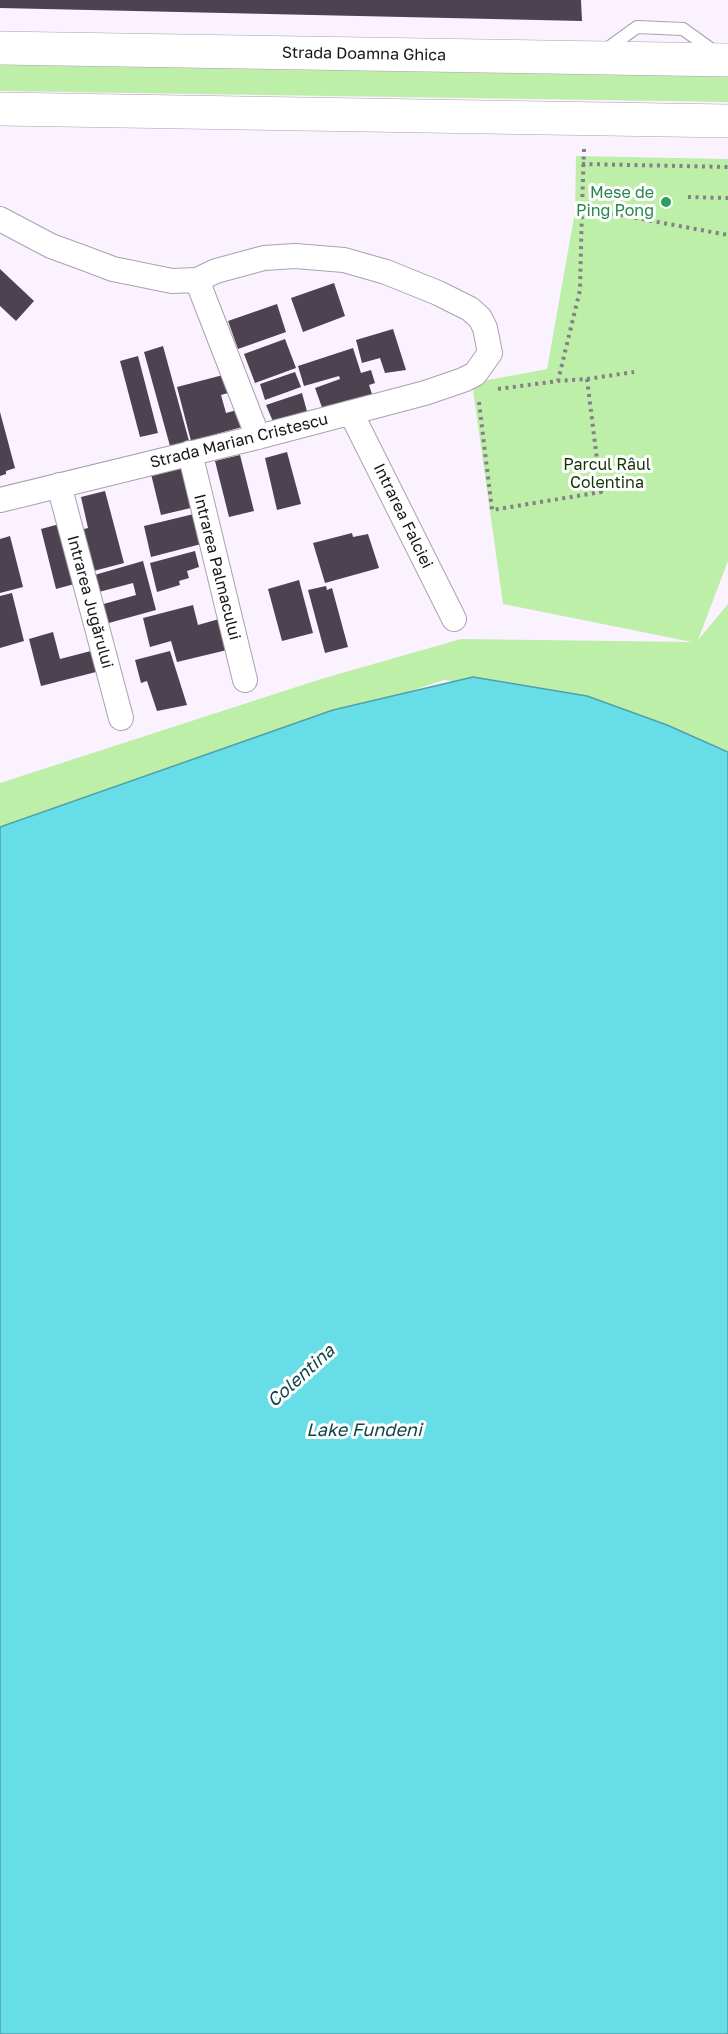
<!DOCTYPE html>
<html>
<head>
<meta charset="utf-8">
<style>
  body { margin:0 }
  canvas { display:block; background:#fbf2ff }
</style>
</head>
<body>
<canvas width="728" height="2034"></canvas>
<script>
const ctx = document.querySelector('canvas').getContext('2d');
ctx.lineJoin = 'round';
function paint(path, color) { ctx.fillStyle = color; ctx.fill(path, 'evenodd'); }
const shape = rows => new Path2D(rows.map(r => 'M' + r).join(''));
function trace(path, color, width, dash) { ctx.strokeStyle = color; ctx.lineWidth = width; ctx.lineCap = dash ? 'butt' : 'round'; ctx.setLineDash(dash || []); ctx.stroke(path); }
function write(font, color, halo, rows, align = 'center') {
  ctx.font = font + ' "Golos Text",sans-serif'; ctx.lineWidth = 6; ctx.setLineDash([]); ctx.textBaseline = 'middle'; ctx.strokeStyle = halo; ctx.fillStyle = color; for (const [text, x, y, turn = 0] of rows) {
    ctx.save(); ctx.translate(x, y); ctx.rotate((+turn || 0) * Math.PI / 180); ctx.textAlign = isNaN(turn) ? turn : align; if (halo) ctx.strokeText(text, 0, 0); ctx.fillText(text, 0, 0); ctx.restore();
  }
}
paint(shape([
  [0,63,83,66,728,72,728,102,0,91],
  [576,156,728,159,728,561,698,640,728,604,728,752,666,725,538,692,444,680,0,828,0,783,321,679,461,639,692,642,503,604,472,383,547,369,575,212]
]), '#beefa9');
const water = shape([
  [473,677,587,696,667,725,728,752,728,2034,0,2034,0,827,333,710,473,677]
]);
paint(water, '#67dee7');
trace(water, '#4fa1a9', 1.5);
paint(shape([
  [0,0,581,0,582,21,0,8],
  [0,269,34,301,16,321,0,306],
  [334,283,345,316,303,332,291,298],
  [277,304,286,332,238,349,228,321],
  [393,329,406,370,385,373,380,358,362,363,356,340],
  [285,339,296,368,255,383,244,354],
  [163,346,189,441,170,446,144,352],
  [353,348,361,373,371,370,375,383,369,385,373,397,324,413,315,388,340,379,339,376,304,386,298,366],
  [138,356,158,433,140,437,120,361],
  [295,372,301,387,265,400,260,384],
  [223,375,228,393,221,395,226,413,237,410,242,427,191,441,177,387],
  [302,393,308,415,274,424,266,405],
  [0,412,15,468,6,471,6,474,0,476],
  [287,452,301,504,277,510,265,458],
  [240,455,254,511,229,517,215,461],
  [185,466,195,507,161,515,151,474],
  [105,491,124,563,90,572,80,530,88,528,81,497],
  [198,513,205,543,151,557,144,526],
  [63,523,78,583,56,589,41,529],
  [352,533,353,537,368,534,379,568,325,583,313,543],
  [10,536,23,587,0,593,0,539],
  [195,551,199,567,187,571,189,578,179,581,180,585,157,592,150,563],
  [143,561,156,610,105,624,100,605,136,595,133,583,95,593,91,576],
  [299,580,313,633,282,641,268,589],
  [326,586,327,590,332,588,348,647,325,653,308,590],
  [12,593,24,641,0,648,0,596],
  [193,605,198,625,219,619,227,650,177,662,171,641,150,647,143,618],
  [53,632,60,659,91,651,96,672,41,686,29,639],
  [170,651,187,705,157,711,147,681,141,683,135,660]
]), '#4d4350');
const service = shape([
  [604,51,637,27,683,29,715,52]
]);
const minor = shape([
  [0,219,51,246,84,258,113,269,172,281,197,280,216,271,264,258,295,256,344,260,386,272,438,293,470,309,480,318,485,328,490,353,475,374,463,380,425,393,258,437,0,500],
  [197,280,258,437],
  [351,413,454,619],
  [190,453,245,680],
  [59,485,121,718]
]);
const secondary = shape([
  [0,48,728,60],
  [0,109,728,121]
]);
trace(service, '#aba0b0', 14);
trace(minor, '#aba0b0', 26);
trace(secondary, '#aba0b0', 34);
trace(shape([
  [584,149,582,208,728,235],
  [582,164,728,167],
  [688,197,728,198],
  [587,379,634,372],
  [498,389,558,381,580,290,582,208],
  [479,402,492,510,601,492,587,379,558,381]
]), '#867f88', 4, [3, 4.5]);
trace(service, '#fff', 12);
trace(minor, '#fff', 24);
trace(secondary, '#fff', 33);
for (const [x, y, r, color] of [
  [666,202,6,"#2e9e5b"]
]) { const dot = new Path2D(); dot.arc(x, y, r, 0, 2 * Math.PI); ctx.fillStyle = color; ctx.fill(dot); trace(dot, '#fff', 2); }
write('16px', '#171318', '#fff', [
  ["Strada Doamna Ghica",364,54,1],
  ["Strada Marian Cristescu",239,441,-14],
  ["Intrarea Falciei",403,516,64],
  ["Intrarea Palmacului",217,567,76],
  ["Intrarea Jugărului",90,602,75]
]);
write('16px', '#27864d', '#fff', [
  ["Mese de",654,193],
  ["Ping Pong",654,211]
], 'right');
write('16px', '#153302', '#fff', [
  ["Parcul Râul",607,465],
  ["Colentina",607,483]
]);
write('italic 18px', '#0f464a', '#fff', [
  ["Colentina",301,1376,-42],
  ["Lake Fundeni",364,1430]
]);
</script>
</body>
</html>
